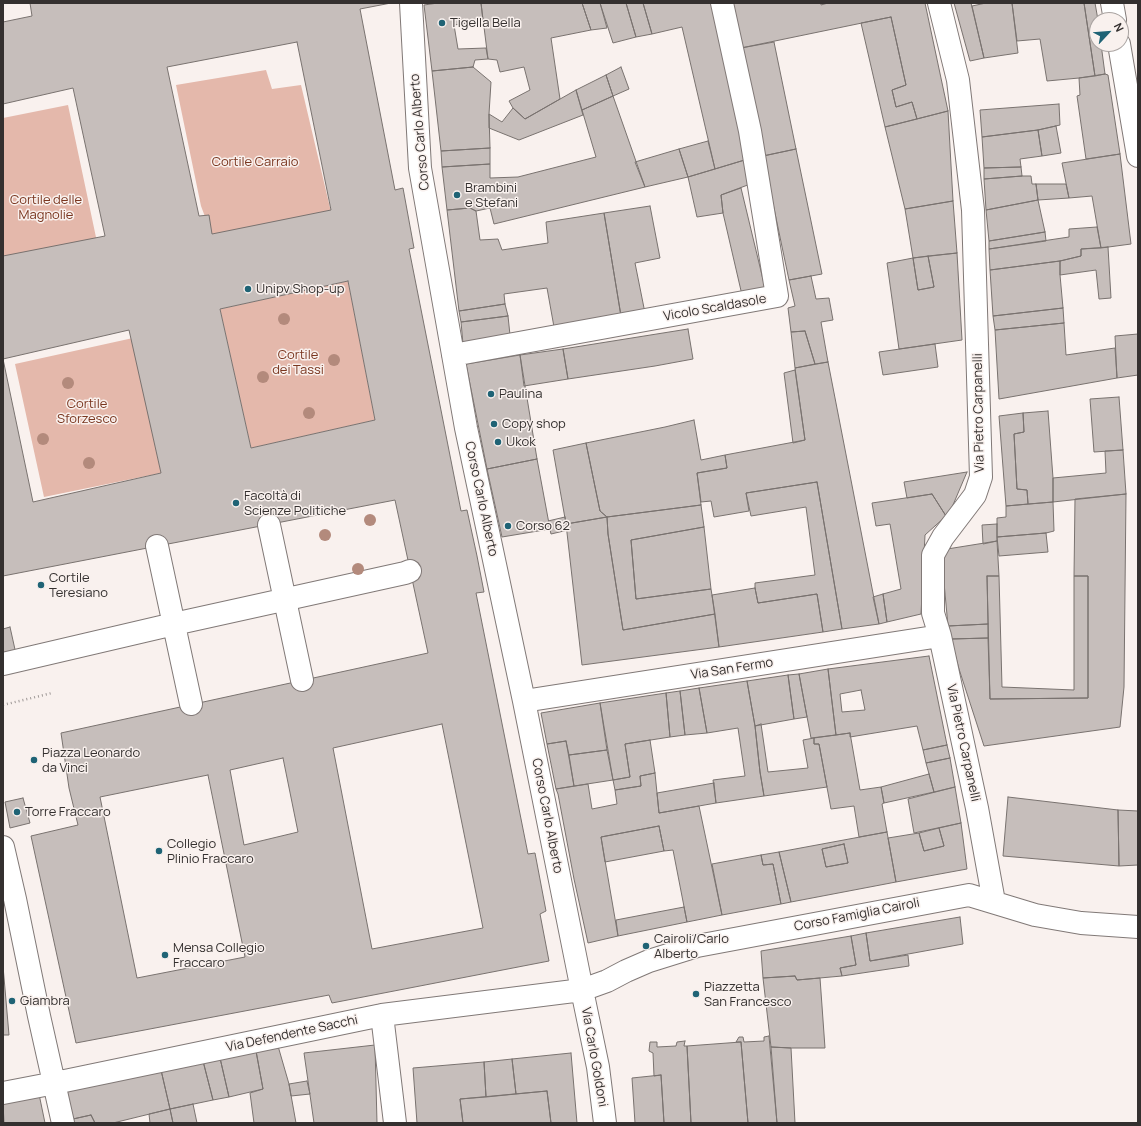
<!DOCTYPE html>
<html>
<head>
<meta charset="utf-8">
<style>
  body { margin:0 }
  #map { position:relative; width:1141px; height:1126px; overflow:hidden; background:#f9f1ee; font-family:Manrope,sans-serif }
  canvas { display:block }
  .frame { position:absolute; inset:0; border:4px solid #34302f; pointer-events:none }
  .north { position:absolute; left:1089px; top:12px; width:40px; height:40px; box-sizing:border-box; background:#f9f1ee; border:1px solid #aaa4a2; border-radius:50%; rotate:64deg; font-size:11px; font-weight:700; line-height:16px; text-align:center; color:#34302f }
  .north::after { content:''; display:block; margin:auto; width:14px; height:18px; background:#1f6375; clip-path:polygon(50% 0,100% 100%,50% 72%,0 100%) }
</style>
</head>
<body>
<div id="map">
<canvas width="1141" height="1126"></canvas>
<div class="frame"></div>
<div class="north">N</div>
</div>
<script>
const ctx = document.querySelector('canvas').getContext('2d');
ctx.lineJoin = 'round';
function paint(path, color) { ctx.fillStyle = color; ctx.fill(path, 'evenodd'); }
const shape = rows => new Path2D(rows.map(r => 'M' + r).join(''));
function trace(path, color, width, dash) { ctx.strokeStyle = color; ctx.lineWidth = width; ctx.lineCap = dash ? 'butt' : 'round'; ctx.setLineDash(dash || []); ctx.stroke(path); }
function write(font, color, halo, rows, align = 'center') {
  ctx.font = font + ' Manrope,sans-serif'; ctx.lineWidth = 3; ctx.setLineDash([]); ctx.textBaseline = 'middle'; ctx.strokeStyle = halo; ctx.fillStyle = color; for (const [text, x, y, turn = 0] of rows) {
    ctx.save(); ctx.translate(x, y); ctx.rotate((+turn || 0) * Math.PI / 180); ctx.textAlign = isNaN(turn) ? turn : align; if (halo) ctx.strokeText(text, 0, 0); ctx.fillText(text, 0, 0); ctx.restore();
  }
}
paint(shape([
  [266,70,272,89,301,85,331,212,213,238,201,206,176,85],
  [68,105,97,242,3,260,3,118],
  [348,281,375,420,251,448,220,309],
  [133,338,161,473,44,497,15,364]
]), '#e4b8ab');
const building = shape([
  [30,3,391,3,360,9,395,190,403,188,414,248,409,249,461,511,467,510,477,556,484,592,476,593,528,854,535,853,546,911,540,914,549,961,332,1003,329,995,76,1043,31,836,78,825,69,788,61,733,428,653,395,500,3,576,3,359,33,502,161,473,129,330,3,359,3,256,105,236,73,88,3,104,3,22,32,16,30,3],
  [297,42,331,210,212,234,209,215,199,216,167,67,297,42],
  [348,281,375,420,251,448,220,309,348,281],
  [442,724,483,928,372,949,333,748,442,724],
  [283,758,298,832,244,845,230,770,283,758],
  [208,775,245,957,137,978,100,797,208,775],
  [438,3,481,3,483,21,454,25,458,49,486,48,488,59,475,60,473,67,432,71,424,5,438,3],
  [481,3,582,3,591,30,551,38,560,99,525,119,513,108,509,101,530,90,524,67,500,72,497,60,488,59,481,3],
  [582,3,600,3,607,28,591,30,582,3],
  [600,3,626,3,636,37,613,43,600,3],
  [626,3,643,3,652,34,636,37,626,3],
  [643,3,713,3,748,159,715,169,682,27,652,34,643,3],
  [731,3,821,3,821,5,828,3,925,3,948,111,917,119,912,102,896,107,892,90,906,85,891,17,741,48,731,3],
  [954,3,971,3,984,58,970,61,954,3],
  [986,3,1012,3,1018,53,984,58,972,6,986,3],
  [1012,3,1084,3,1095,76,1079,78,1047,81,1040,39,1017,41,1012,3],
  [1084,3,1095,3,1098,20,1097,44,1101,44,1105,74,1095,76,1084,3],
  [891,17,906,85,892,90,896,107,912,102,917,119,885,127,861,23,891,17],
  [774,42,796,149,763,156,741,48,774,42],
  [473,67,491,82,489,114,490,148,441,151,432,71,473,67],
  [621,67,629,89,613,96,606,75,621,67],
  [1105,74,1108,75,1120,154,1086,159,1077,96,1080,95,1079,78,1105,74],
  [606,75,613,96,582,110,576,90,606,75],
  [576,90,583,115,519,140,489,128,489,114,502,122,513,108,525,119,576,90],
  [613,96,645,187,494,224,490,208,476,211,470,208,447,210,442,167,490,164,490,178,518,177,596,157,582,110,613,96],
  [1059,104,1060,125,1038,130,982,137,980,110,1059,104],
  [948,111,953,201,905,209,885,127,948,111],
  [1056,126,1061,153,1042,156,1038,130,1056,126],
  [1038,130,1042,156,1020,159,1021,167,984,168,982,137,1038,130],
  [708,141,715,169,688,177,679,149,708,141],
  [490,148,490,164,442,167,441,151,490,148],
  [679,149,688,177,645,187,635,162,679,149],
  [796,149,822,274,789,280,763,156,796,149],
  [1120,154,1131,244,1101,248,1092,196,1069,198,1062,163,1120,154],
  [748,159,753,183,721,195,723,213,697,217,688,177,748,159],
  [1021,167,1022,176,984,179,984,168,1021,167],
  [1022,176,1031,176,1032,184,1036,184,1038,200,986,210,984,179,1022,176],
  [1036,184,1066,184,1069,198,1038,200,1036,184],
  [741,188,766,292,742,295,723,213,721,195,741,188],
  [1038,200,1045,232,989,241,986,210,1038,200],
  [953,201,957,253,913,258,905,209,953,201],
  [650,206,660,258,635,263,645,313,621,316,604,213,650,206],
  [470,208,476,211,480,240,498,239,502,250,548,243,546,222,604,213,621,316,554,327,547,288,504,294,505,304,459,311,447,210,470,208],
  [1097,227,1101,248,1081,249,1081,256,1060,261,990,270,989,249,1069,237,1069,229,1097,227],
  [1045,232,1046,241,989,249,989,241,1045,232],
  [1108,247,1111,298,1099,299,1096,270,1060,275,1060,261,1081,256,1081,249,1108,247],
  [957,253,962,340,899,349,887,263,913,258,918,290,934,287,928,256,957,253],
  [928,256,934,287,918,290,913,258,928,256],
  [1060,261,1060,275,1063,308,993,316,990,270,1060,261],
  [811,276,816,299,829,298,833,320,821,322,828,362,815,364,805,331,791,332,788,308,795,306,789,280,811,276],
  [505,304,508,316,461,322,459,311,505,304],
  [1063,308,1064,323,995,330,993,316,1063,308],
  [508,316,510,335,463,344,461,322,508,316],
  [1064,323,1066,355,1115,348,1117,378,999,399,995,330,1064,323],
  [688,329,693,359,655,366,568,379,563,349,688,329],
  [805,331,815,364,795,368,791,332,805,331],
  [1138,334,1138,375,1117,378,1115,336,1138,334],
  [935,344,938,367,883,375,879,352,935,344],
  [563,349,568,379,524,386,520,355,563,349],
  [520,355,537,459,487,469,466,364,520,355],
  [828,362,879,624,842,629,817,482,746,493,749,511,714,517,711,501,701,502,697,473,727,468,725,455,805,440,795,368,828,362],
  [795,370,805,440,793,443,784,373,795,370],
  [1119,397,1123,450,1094,452,1090,399,1119,397],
  [1048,411,1053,478,1053,502,1028,504,1027,490,1017,489,1014,434,1024,432,1023,413,1048,411],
  [1023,413,1024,432,1014,434,1017,489,1027,490,1028,504,1006,506,999,416,1023,413],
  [694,420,701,460,725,455,727,468,697,473,701,505,607,517,600,511,586,443,665,427,694,420],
  [586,443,600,511,607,517,566,524,553,450,586,443],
  [1123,450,1126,494,1053,502,1053,478,1106,473,1105,451,1123,450],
  [537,459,550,529,502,537,487,469,537,459],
  [967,472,950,512,946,516,932,494,907,498,904,482,967,472],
  [817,482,842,629,823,632,817,594,758,603,755,588,755,583,815,575,806,507,751,516,746,493,817,482],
  [932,494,946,516,925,535,921,614,887,622,883,594,901,589,890,524,876,526,872,503,932,494],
  [1126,494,1124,687,1120,727,984,746,959,669,951,639,988,638,990,699,1088,698,1088,576,1074,576,1075,499,1126,494],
  [1053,502,1054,531,1046,533,997,537,997,518,1006,517,1006,506,1053,502],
  [701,505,704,527,631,540,636,599,711,589,715,614,623,630,608,534,607,517,701,505],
  [565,517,568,530,551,534,548,521,565,517],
  [607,517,608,534,623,630,715,614,719,647,582,665,566,524,607,517],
  [997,524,997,541,983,544,982,525,997,524],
  [704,527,711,589,636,599,631,540,704,527],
  [1046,533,1048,552,999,556,997,537,1046,533],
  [997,541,999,576,987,576,988,624,948,626,941,550,997,541],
  [987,576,999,576,1002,687,1074,690,1074,576,1088,576,1088,698,990,699,987,576],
  [755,588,758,603,817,594,823,632,719,647,712,595,755,588],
  [883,594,887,622,879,624,873,597,883,594],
  [988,624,988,638,951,639,948,626,988,624],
  [10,627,16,654,3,657,3,629,10,627],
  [929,656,947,745,923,750,917,726,850,737,850,733,836,735,828,669,929,656],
  [861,690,865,710,842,712,840,694,861,690],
  [828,669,836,735,811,738,799,674,828,669],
  [799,674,807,717,794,719,788,675,799,674],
  [788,675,794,719,755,726,747,681,788,675],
  [747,681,755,726,760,772,764,796,716,803,713,780,745,776,738,728,707,733,699,688,747,681],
  [699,688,707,733,685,735,680,691,699,688],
  [680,691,685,735,670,737,666,693,680,691],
  [666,693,670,737,625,744,630,777,613,780,600,703,666,693],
  [600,703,607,750,569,755,566,741,547,744,541,713,600,703],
  [761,724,768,772,808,768,803,740,814,738,814,744,819,744,827,787,764,796,760,772,755,726,761,724],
  [850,733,860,790,881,787,884,803,882,804,887,832,859,837,854,806,831,809,819,744,814,744,814,738,850,733],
  [650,740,655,773,640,776,641,786,615,790,613,780,630,777,625,744,650,740],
  [566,741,574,786,556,789,547,744,566,741],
  [947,745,950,758,926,763,923,750,947,745],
  [607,750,613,780,574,786,569,755,607,750],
  [950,758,955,787,934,792,926,763,950,758],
  [655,773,659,813,699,806,722,915,687,922,673,850,664,851,659,826,601,837,618,936,588,943,574,879,558,794,556,789,588,784,592,809,617,804,615,790,641,786,640,776,655,773],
  [929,774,934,792,884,803,881,787,929,774],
  [714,783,716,803,659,813,657,793,714,783],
  [955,787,961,823,914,833,908,799,955,787],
  [1008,797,1118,810,1119,866,1003,856,1008,797],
  [23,798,30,823,10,828,5,802,23,798],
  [1118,810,1138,811,1138,865,1119,866,1118,810],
  [961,823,967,869,896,882,888,838,919,833,924,851,944,846,939,828,961,823],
  [659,826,664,851,605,862,601,837,659,826],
  [939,828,944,846,924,851,919,833,939,828],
  [887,832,896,882,791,902,779,852,887,832],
  [844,844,848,863,826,867,822,849,844,844],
  [844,844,848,863,826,867,822,849,844,844],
  [779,852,791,902,781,904,773,864,763,865,761,855,779,852],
  [761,855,763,865,773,864,781,904,722,915,712,864,761,855],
  [684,907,687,922,618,936,616,920,684,907],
  [960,917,963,944,870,961,866,933,960,917],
  [866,933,870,961,908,955,909,966,842,976,840,968,856,965,851,936,866,933],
  [851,936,856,965,840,968,842,976,797,980,795,976,763,978,761,951,851,936],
  [3,966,9,1035,3,1035,3,966],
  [795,976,797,980,820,978,825,1048,791,1048,771,1047,763,978,795,976],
  [769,1036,777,1123,748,1123,741,1042,736,1042,739,1037,743,1037,744,1042,764,1041,764,1037,769,1036],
  [685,1041,684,1046,687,1046,691,1123,664,1123,661,1075,654,1076,653,1053,649,1051,650,1042,657,1042,657,1047,676,1046,677,1042,685,1041],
  [741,1042,748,1123,691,1123,687,1046,741,1042],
  [375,1045,377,1123,314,1123,304,1053,375,1045],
  [278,1046,289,1084,296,1123,254,1123,250,1093,263,1089,256,1051,278,1046],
  [771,1047,791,1048,795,1123,777,1123,771,1047],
  [256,1051,263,1089,229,1097,220,1058,256,1051],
  [571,1053,577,1123,551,1123,547,1091,516,1094,512,1059,571,1053],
  [220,1058,229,1097,213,1100,203,1061,220,1058],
  [512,1059,516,1094,486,1097,484,1062,512,1059],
  [203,1061,213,1100,170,1109,161,1070,203,1061],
  [484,1062,486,1097,460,1099,463,1123,417,1123,413,1068,484,1062],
  [161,1070,170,1109,113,1123,95,1123,91,1115,64,1121,58,1092,161,1070],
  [661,1075,664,1123,635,1123,632,1078,661,1075],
  [307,1081,310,1094,291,1096,289,1084,307,1081],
  [547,1091,551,1123,463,1123,460,1099,547,1091],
  [39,1094,45,1123,4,1123,3,1103,39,1094],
  [193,1104,197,1123,173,1123,170,1109,193,1104],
  [170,1109,173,1123,150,1123,149,1114,170,1109],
  [91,1115,95,1123,64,1123,64,1121,91,1115]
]);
paint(building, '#c6bebb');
trace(building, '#79726f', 1);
const minor = shape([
  [411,3,420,168,466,428,524,701,582,990,598,1067,605,1123],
  [939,3,958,80,973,210,981,477,975,495,943,537,933,555,933,613,940,636,977,808,994,902],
  [1112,3,1115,20],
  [1119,44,1138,156],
  [453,355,777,296,750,131,722,3],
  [269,525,302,680],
  [157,546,191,704],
  [3,664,174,624,405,573,410,571],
  [524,701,940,636],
  [3,847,15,899,39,1016,63,1123],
  [382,1015,395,1123],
  [3,1093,55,1083,382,1015,582,990,607,981,626,971,649,961,697,946,969,895,1035,915,1081,923,1138,927]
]);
trace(minor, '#817977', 24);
trace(shape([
  [3,705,52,693]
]), '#9e9896', 2.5, [1, 3]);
trace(minor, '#fff', 22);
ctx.fillStyle = '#b38a7c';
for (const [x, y] of [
  [284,319],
  [334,360],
  [263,377],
  [68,383],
  [309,413],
  [43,439],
  [89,463],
  [370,520],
  [325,535],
  [358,569]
]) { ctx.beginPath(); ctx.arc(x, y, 6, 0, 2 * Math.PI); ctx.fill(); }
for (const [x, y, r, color] of [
  [442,23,4,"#1f6375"],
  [457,195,4,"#1f6375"],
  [248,289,4,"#1f6375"],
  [491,394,4,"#1f6375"],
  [494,424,4,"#1f6375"],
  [498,442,4,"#1f6375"],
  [236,503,4,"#1f6375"],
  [508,526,4,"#1f6375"],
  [41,585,4,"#1f6375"],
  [34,760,4,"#1f6375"],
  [17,812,4,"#1f6375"],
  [159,851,4,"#1f6375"],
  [646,946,4,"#1f6375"],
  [165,955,4,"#1f6375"],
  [696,994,4,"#1f6375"],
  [12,1001,4,"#1f6375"]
]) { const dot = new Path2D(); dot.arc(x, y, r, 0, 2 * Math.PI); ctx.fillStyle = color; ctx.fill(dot); trace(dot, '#f9f1ee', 1.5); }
write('13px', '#34302f', '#f9f1ee', [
  ["Tigella Bella",450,23],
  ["Brambini",465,188],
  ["e Stefani",465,203],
  ["Unipv Shop-up",256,289],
  ["Paulina",499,394],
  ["Copy shop",502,424],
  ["Ukok",506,442],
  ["Facoltà di",244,496],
  ["Scienze Politiche",244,511],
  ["Corso 62",516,526],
  ["Cortile",49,578],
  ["Teresiano",49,593],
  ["Piazza Leonardo",42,753],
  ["da Vinci",42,768],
  ["Torre Fraccaro",25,812],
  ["Collegio",167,844],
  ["Plinio Fraccaro",167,859],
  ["Cairoli/Carlo",654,939],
  ["Alberto",654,954],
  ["Mensa Collegio",173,948],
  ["Fraccaro",173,963],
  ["Piazzetta",704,987],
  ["San Francesco",704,1002],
  ["Giambra",20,1001]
], 'left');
write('13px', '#34302f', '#f9f1ee', [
  ["Corso Carlo Alberto",420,132,-95],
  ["Vicolo Scaldasole",715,308,-10],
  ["Via Pietro Carpanelli",979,413,-91],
  ["Corso Carlo Alberto",481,499,78],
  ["Via San Fermo",732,669,-9],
  ["Via Pietro Carpanelli",963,743,78],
  ["Corso Carlo Alberto",547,816,79],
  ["Corso Famiglia Cairoli",857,915,-11],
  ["Via Defendente Sacchi",292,1034,-12],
  ["Via Carlo Goldoni",594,1057,80]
]);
write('13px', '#7a361f', '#f9f1ee', [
  ["Cortile Carraio",255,162],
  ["Cortile delle",46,200],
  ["Magnolie",46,215],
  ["Cortile",298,355],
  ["dei Tassi",298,370],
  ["Cortile",87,404],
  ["Sforzesco",87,419]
]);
</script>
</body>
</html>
